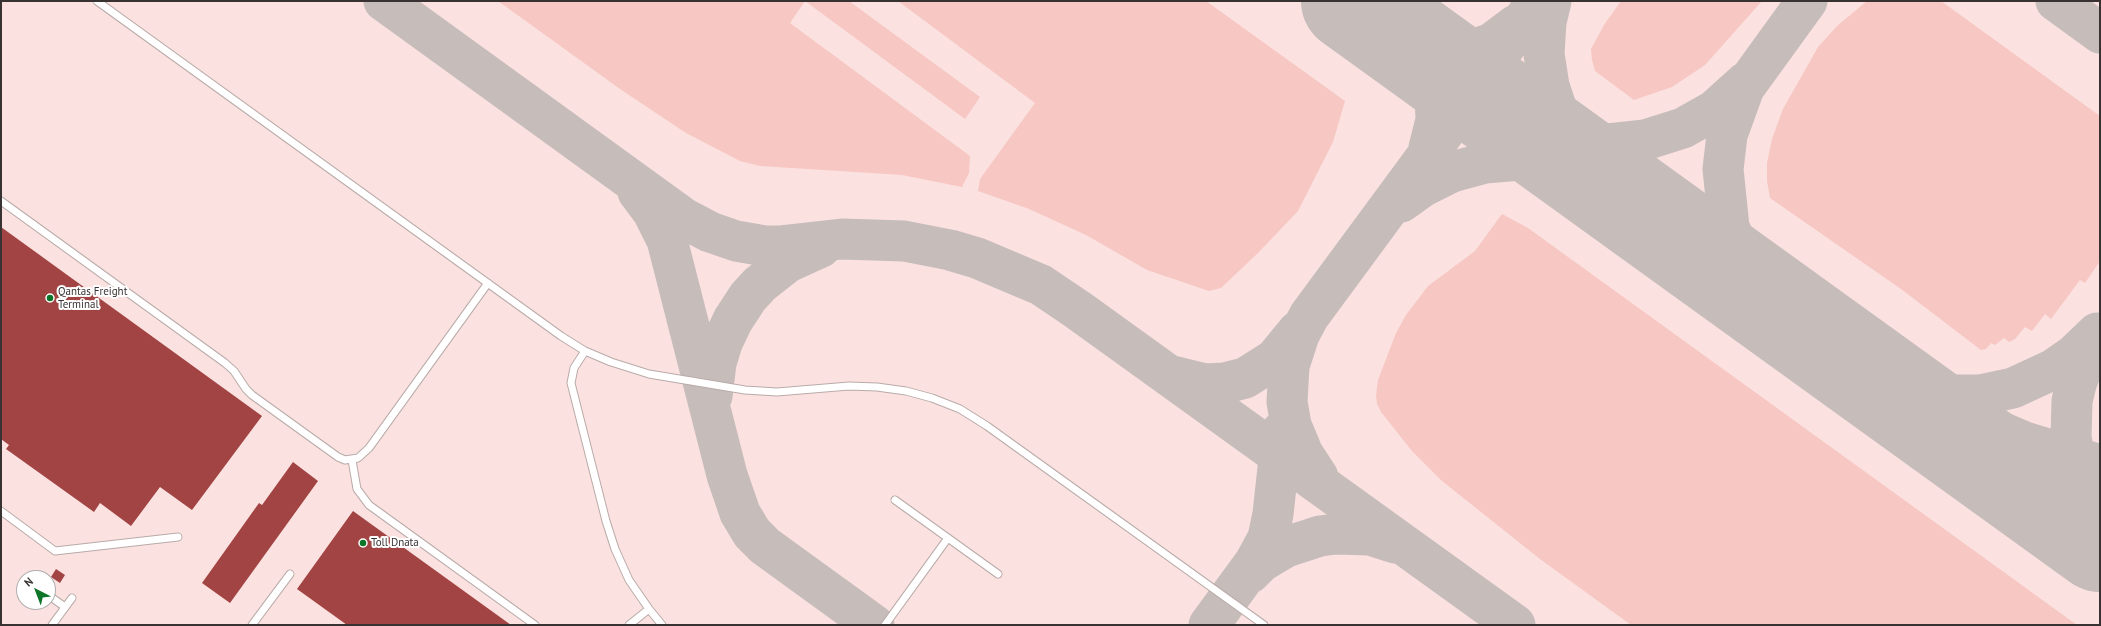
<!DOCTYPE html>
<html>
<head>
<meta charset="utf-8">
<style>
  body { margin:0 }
  #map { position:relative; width:2101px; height:626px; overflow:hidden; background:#fef2f0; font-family:"PT Sans",sans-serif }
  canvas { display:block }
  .frame { position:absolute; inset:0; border:2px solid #383232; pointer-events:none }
  .north { position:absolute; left:16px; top:570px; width:40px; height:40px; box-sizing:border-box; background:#fff; border:1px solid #afadad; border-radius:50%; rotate:318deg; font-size:11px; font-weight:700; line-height:16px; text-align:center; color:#383232 }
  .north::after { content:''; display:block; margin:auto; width:14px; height:18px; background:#0c7527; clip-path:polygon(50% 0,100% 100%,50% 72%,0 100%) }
</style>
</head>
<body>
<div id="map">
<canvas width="2101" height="626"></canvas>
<div class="frame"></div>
<div class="north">N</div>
</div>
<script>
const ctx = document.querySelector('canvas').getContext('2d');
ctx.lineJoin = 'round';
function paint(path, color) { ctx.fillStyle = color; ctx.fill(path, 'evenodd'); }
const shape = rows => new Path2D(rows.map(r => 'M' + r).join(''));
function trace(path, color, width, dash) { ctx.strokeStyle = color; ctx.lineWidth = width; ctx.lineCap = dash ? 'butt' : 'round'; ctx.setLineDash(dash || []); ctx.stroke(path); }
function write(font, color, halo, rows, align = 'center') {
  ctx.font = font + ' "PT Sans",sans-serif'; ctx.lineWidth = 4; ctx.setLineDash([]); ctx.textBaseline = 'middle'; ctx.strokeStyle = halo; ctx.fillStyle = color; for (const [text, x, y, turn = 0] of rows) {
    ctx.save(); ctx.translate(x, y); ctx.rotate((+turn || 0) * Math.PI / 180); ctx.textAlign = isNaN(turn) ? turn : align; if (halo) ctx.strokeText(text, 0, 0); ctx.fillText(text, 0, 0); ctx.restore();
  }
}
paint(shape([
  [1,1,2100,1,2100,625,1,625],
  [24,578,48,578,48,602,24,602]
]), '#fbe2e0');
paint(shape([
  [498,1,849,1,980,97,965,119,805,1,790,23,970,156,969,173,962,187,902,175,760,166,740,161,686,133,620,89],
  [898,1,1206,1,1345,101,1333,142,1298,211,1258,253,1221,288,1209,291,1147,270,1086,235,1029,209,978,191,980,179,1035,103],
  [1621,1,1762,1,1705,65,1672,87,1634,100,1595,71,1592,60,1591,49,1604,25],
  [1867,1,1941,1,2100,116,2100,261,2085,283,2080,280,2051,319,2045,314,2032,331,2025,327,2015,339,2009,342,2004,338,1995,345,1991,343,1986,349,1981,350,1901,289,1770,198,1767,181,1767,163,1772,139,1783,109,1818,47,1837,26],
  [1502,214,1528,228,2077,625,1631,625,1540,559,1442,481,1412,451,1381,412,1377,404,1376,395,1378,380,1396,333,1406,315,1428,286,1475,251]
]), '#f7c7c3');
trace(shape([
  [384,1,685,219,710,232,736,241,765,246,779,246,842,239,904,241,950,250,977,258,1041,285,1078,310,1515,625],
  [1551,1,1546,22,1544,54,1549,86,1562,125,1580,156],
  [2056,1,2100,33],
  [1379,18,1416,44,1440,51,1452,52,1472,50,1492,43,1516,25],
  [1395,35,1413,49,1421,58,1435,92,1436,120,1429,148],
  [1467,84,1475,87,1533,128,1548,135,1566,140,1599,145,1645,140,1683,128,1715,110,1746,82],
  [638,192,653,212,667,240,727,475,740,513,752,533,765,546,874,625],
  [1401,202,1422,187,1452,172,1485,163,1520,160,1555,164,1581,171,1635,208],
  [1725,266,1806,325,1929,398,1978,422,2025,442,2100,465],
  [1760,287,1745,265,1729,227,1723,169,1727,135,1744,88,1807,1],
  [2094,337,2076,384,2072,401,2071,437,2078,477,2087,503,2100,525],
  [1172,376,1205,384,1225,383,1245,378,1275,359,1298,331],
  [1931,395,1980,395,2013,388,2054,369,2074,355,2097,333],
  [712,396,716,363,722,343,733,320,748,297,760,284,788,262,821,247],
  [1318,477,1303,454,1291,425,1287,402,1289,366,1299,335,1309,316,1424,160,1537,1],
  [1250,573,1261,562,1286,547,1320,536,1336,534,1370,535,1395,543],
  [1209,625,1255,562,1268,538,1273,514,1282,431]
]), '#c6bcba', 41);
trace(shape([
  [1352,1,2100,541]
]), '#c6bcba', 102);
paint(shape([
  [1,227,262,416,192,510,160,487,131,526,100,503,94,512,6,449,9,445,1,439],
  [293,462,318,481,230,603,202,583,259,503,262,505],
  [353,511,511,625,347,625,297,589],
  [56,569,65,575,60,583,51,577]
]), '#a14443');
const service = shape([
  [97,1,561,336,585,351,611,362,649,374,745,390,777,392,849,386,877,387,906,391,932,398,960,409,987,426,1264,625],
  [1,201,225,363,234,371,246,389,252,395,338,457,345,460,358,458,369,448,488,283],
  [585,351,574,368,571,383,606,521,615,549,629,580,649,609,662,625],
  [352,460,357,489,369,505,535,625],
  [895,500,998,574],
  [1,511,55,551,178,537],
  [48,595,65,607],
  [52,625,72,598],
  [252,625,290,574],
  [629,625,649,609],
  [885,625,948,538]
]);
trace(service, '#b9aba9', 9);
trace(service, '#fff', 7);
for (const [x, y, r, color] of [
  [50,298,4,"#0c7527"],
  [363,543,4,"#0c7527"]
]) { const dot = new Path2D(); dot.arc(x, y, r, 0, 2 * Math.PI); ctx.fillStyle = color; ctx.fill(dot); trace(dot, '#fff', 1.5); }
write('11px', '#383232', '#fff', [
  ["Qantas Freight",58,292],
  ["Terminal",58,305],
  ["Toll Dnata",371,543]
], 'left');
</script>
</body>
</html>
